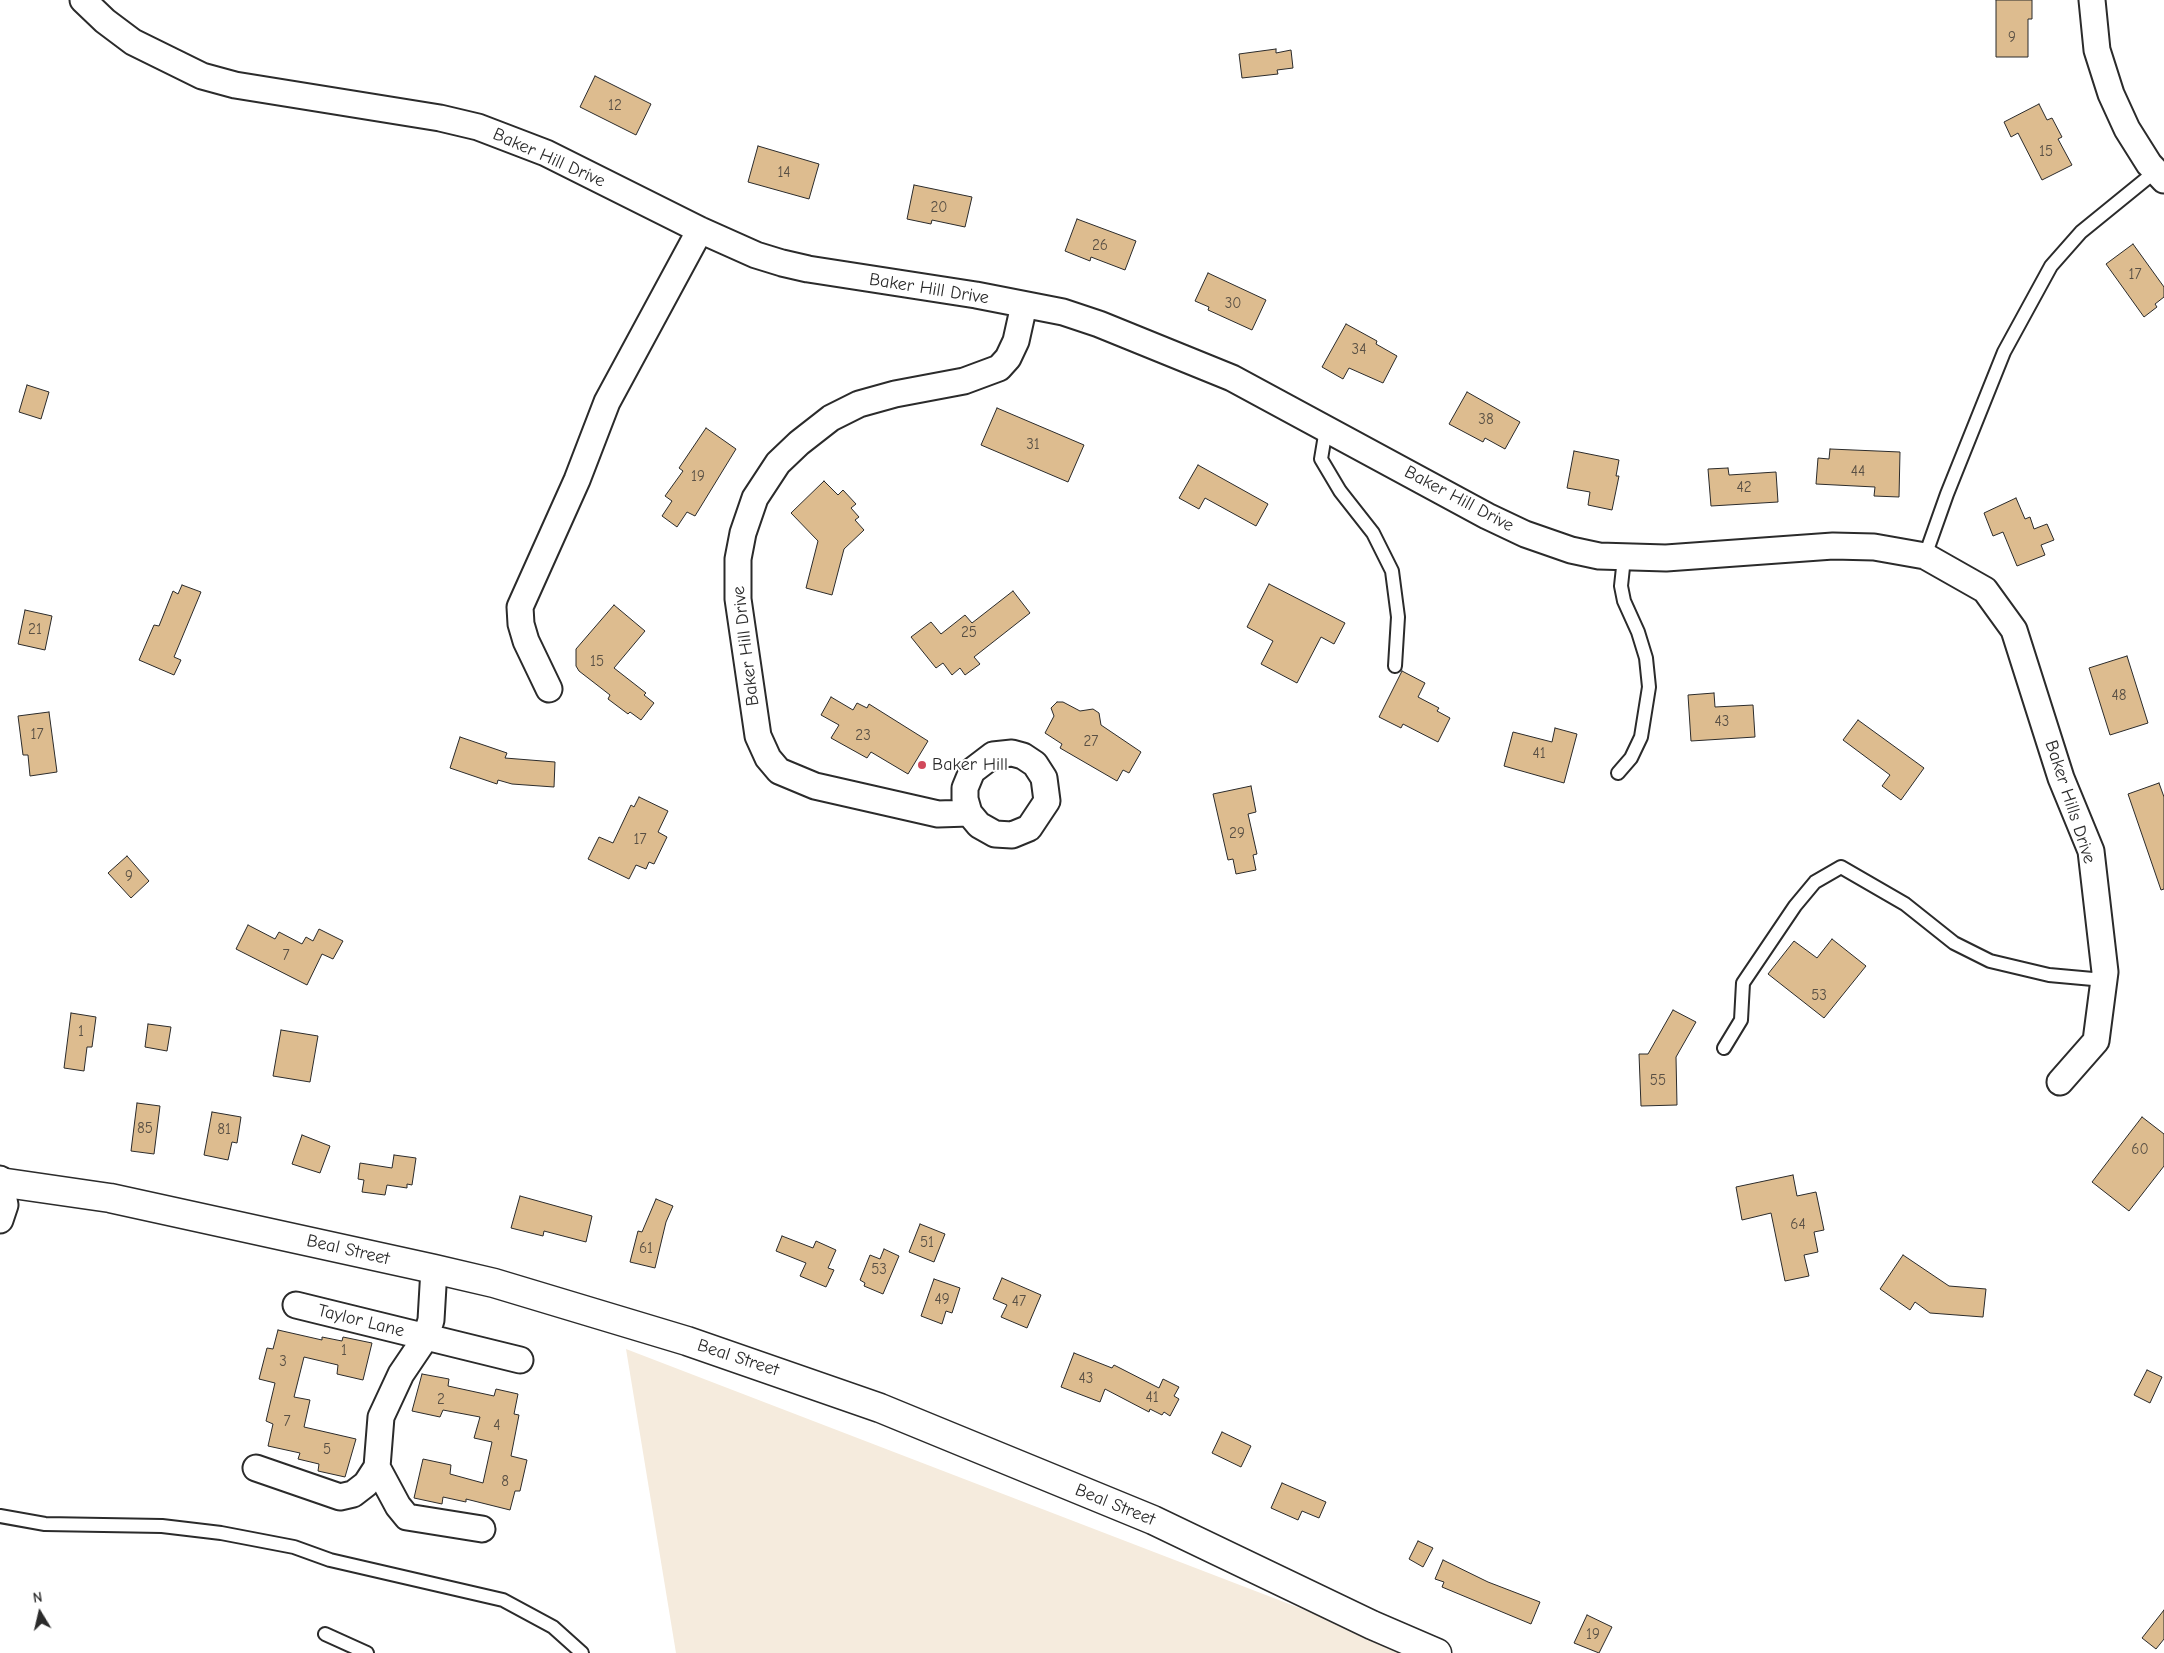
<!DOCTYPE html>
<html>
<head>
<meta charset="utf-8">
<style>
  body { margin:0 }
  #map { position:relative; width:2164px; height:1653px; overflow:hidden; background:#fff; font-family:"Comic Neue",sans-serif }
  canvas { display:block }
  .north { position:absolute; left:15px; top:1588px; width:50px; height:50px; -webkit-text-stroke:4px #fff; paint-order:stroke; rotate:351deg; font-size:14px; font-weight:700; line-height:20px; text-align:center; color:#2b2b2b }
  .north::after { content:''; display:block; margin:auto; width:18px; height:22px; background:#2b2b2b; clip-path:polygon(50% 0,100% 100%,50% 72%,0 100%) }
</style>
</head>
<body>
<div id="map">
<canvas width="2164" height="1653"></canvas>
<div class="north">N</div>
</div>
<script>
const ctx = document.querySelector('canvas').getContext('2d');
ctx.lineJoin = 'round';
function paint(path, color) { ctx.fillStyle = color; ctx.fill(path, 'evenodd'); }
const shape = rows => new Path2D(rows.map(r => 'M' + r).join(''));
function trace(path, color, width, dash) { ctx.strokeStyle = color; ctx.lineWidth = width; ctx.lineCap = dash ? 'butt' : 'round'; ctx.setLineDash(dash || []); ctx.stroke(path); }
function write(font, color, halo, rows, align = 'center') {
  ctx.font = font + ' "Comic Neue",sans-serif'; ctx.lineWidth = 4; ctx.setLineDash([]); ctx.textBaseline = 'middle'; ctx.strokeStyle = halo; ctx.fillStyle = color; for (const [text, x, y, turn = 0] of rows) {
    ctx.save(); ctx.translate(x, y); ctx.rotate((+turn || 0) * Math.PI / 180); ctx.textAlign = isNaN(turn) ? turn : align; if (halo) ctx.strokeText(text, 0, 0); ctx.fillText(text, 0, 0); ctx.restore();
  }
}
paint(shape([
  [626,1349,1323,1617,1401,1653,676,1653]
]), '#f5ebdd');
const building = shape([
  [1996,0,2032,0,2032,19,2028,19,2028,57,1996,57,1996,0],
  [1276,49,1276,53,1291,50,1293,68,1277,70,1278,74,1242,78,1239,54,1276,49],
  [595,76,651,104,636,135,580,107,595,76],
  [2039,104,2047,120,2052,118,2062,137,2058,139,2072,165,2042,180,2018,133,2011,137,2004,122,2039,104],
  [758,146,819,164,809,199,748,182,758,146],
  [914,185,972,197,965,227,932,220,931,224,907,219,914,185],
  [1077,219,1136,241,1125,270,1091,257,1090,261,1065,251,1077,219],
  [2133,244,2164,287,2164,297,2155,304,2157,307,2144,317,2106,264,2133,244],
  [1208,273,1266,300,1252,330,1208,310,1209,307,1195,301,1208,273],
  [1346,324,1377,341,1376,344,1397,356,1383,383,1349,368,1343,379,1322,367,1346,324],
  [27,385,49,392,41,419,19,412,27,385],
  [1467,392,1520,422,1505,449,1485,438,1483,442,1449,424,1467,392],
  [997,408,1084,445,1068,482,981,445,997,408],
  [706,428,736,449,695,516,687,512,677,527,662,516,672,501,665,496,683,471,679,468,706,428],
  [1830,449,1900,452,1899,497,1874,496,1875,487,1816,484,1818,458,1829,459,1830,449],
  [1574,451,1619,460,1616,476,1619,476,1612,510,1588,505,1590,492,1567,488,1574,451],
  [1198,465,1268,504,1256,526,1205,498,1199,509,1179,498,1198,465],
  [1728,468,1729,475,1776,472,1778,502,1711,506,1708,469,1728,468],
  [824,481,838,495,843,490,856,504,851,508,859,517,855,520,864,530,844,549,832,595,806,588,818,541,791,513,824,481],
  [2016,498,2025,519,2030,517,2034,529,2047,524,2054,540,2041,545,2045,555,2017,566,2003,532,1993,536,1984,513,2016,498],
  [1269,584,1345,623,1334,644,1321,637,1297,683,1261,664,1273,641,1247,627,1269,584],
  [182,585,201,592,174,657,181,660,174,675,139,660,154,625,159,626,173,591,178,594,182,585],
  [1013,591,1030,613,974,657,980,664,965,675,960,668,952,675,943,663,936,668,911,637,931,622,941,634,965,615,972,623,1013,591],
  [614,605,645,631,614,668,646,693,644,695,654,703,641,720,630,712,628,714,608,699,610,695,579,671,576,666,576,649,614,605],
  [25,610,52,616,45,650,18,644,25,610],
  [2127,656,2148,723,2110,735,2089,668,2127,656],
  [1402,671,1425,683,1418,697,1439,708,1437,711,1450,718,1438,742,1403,724,1401,728,1379,717,1402,671],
  [1714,693,1715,707,1753,705,1755,737,1691,741,1688,695,1714,693],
  [831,697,853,710,857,703,867,708,869,704,928,741,908,774,871,752,867,758,831,738,839,725,821,715,831,697],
  [1057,702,1063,702,1080,711,1093,709,1099,713,1101,725,1141,752,1129,773,1123,770,1117,781,1060,748,1062,744,1045,733,1054,716,1051,708,1057,702],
  [49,712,57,772,30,776,28,755,23,755,18,716,49,712],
  [1858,720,1924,768,1901,800,1882,786,1890,775,1843,740,1858,720],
  [1555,728,1577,734,1564,783,1504,766,1513,732,1552,742,1555,728],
  [460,737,507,753,505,758,555,762,554,787,512,784,498,780,497,784,450,768,460,737],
  [2159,783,2164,797,2164,889,2161,890,2128,794,2159,783],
  [1251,786,1256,812,1248,814,1257,854,1253,855,1256,870,1236,874,1233,859,1228,860,1213,794,1251,786],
  [639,797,668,811,658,832,667,837,654,864,649,862,646,869,636,865,629,879,588,859,599,837,613,843,631,805,634,807,639,797],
  [127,856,149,881,131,898,108,873,127,856],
  [248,925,275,939,279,932,302,944,306,937,313,941,319,929,343,941,333,959,322,954,307,985,236,949,248,925],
  [1832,939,1866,966,1824,1018,1768,974,1794,941,1817,958,1832,939],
  [1673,1010,1696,1022,1676,1057,1677,1105,1641,1106,1639,1054,1648,1054,1673,1010],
  [71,1013,96,1017,92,1047,87,1047,84,1071,64,1068,71,1013],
  [148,1024,171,1027,167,1051,145,1047,148,1024],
  [281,1030,318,1036,310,1082,273,1076,281,1030],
  [137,1103,160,1106,154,1154,131,1151,137,1103],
  [212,1112,241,1117,237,1143,232,1142,228,1160,204,1155,212,1112],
  [2142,1117,2164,1134,2164,1166,2129,1211,2092,1182,2142,1117],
  [302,1135,330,1146,320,1173,292,1164,302,1135],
  [394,1155,416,1158,412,1185,407,1184,407,1188,387,1185,385,1195,362,1192,364,1180,358,1179,360,1163,392,1168,394,1155],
  [1793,1175,1797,1196,1816,1192,1824,1230,1814,1232,1818,1252,1804,1255,1809,1276,1785,1281,1771,1213,1742,1220,1736,1187,1793,1175],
  [520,1196,592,1216,586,1242,544,1231,543,1236,511,1228,520,1196],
  [656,1199,673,1206,666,1222,655,1268,630,1262,638,1231,642,1232,656,1199],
  [920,1224,945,1234,934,1262,909,1252,920,1224],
  [782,1236,813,1248,816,1241,836,1250,828,1268,834,1270,826,1287,800,1276,806,1263,776,1251,782,1236],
  [884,1249,899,1256,883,1294,864,1286,865,1283,860,1280,870,1255,880,1259,884,1249],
  [1903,1255,1949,1286,1986,1289,1983,1317,1930,1313,1915,1302,1910,1310,1880,1289,1903,1255],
  [1002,1278,1041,1295,1027,1328,1001,1317,1007,1305,993,1299,1002,1278],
  [934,1279,960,1288,952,1313,946,1311,942,1324,921,1316,934,1279],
  [278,1330,322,1340,322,1337,342,1341,343,1337,372,1343,363,1380,337,1374,338,1365,304,1357,294,1397,310,1400,304,1427,356,1439,345,1477,318,1471,319,1464,298,1459,300,1453,268,1446,273,1424,266,1421,275,1383,259,1379,267,1348,273,1349,278,1330],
  [1074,1353,1112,1368,1114,1365,1159,1388,1163,1379,1179,1387,1174,1396,1179,1399,1170,1416,1164,1412,1162,1415,1150,1409,1149,1412,1105,1389,1100,1402,1061,1387,1074,1353],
  [2147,1370,2162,1377,2150,1403,2134,1395,2147,1370],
  [422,1374,449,1379,448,1386,494,1396,496,1389,518,1394,514,1414,519,1415,511,1456,527,1460,520,1491,515,1491,510,1510,466,1499,466,1502,443,1497,442,1504,414,1498,423,1459,451,1465,450,1474,483,1483,492,1442,474,1438,480,1417,443,1410,440,1417,412,1411,422,1374],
  [1222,1432,1251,1446,1241,1467,1212,1453,1222,1432],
  [1282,1483,1326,1502,1319,1518,1302,1511,1298,1520,1271,1508,1282,1483],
  [1418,1541,1433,1548,1423,1567,1409,1559,1418,1541],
  [1443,1560,1488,1582,1540,1602,1531,1624,1442,1587,1444,1582,1435,1579,1443,1560],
  [2164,1610,2164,1639,2156,1649,2142,1638,2164,1610],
  [1587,1615,1612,1627,1599,1653,1574,1643,1587,1615]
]);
paint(building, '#ddbc8f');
trace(building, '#2b2b2b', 1);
const lane = shape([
  [1326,429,1321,459,1340,491,1373,533,1392,571,1398,617,1395,666],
  [1925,556,1947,494,2004,352,2051,266,2081,232,2156,171],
  [1618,773,1631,758,1641,737,1649,687,1646,658,1638,632,1624,601,1621,586,1624,558],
  [1724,1048,1741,1020,1743,983,1795,906,1815,882,1841,867,1905,904,1954,943,1990,961,2049,975,2104,980],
  [0,1516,45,1524,162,1526,221,1533,294,1547,330,1560,503,1600,553,1627,582,1653],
  [325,1634,367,1653]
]);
const street = shape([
  [83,0,105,21,133,42,202,76,235,85,440,118,478,127,546,153,700,230,756,255,782,263,808,269,976,295,1063,312,1099,324,1232,378,1487,516,1525,534,1571,550,1599,556,1666,558,1833,546,1874,547,1925,556,1985,590,2014,630,2061,778,2091,851,2105,972,2096,1041,2060,1082],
  [2092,0,2097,50,2111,94,2127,129,2149,164,2164,180],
  [549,689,526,641,521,624,520,607,577,480,607,402,700,230],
  [969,813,965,799,965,788,972,771,993,755,1012,753,1023,756,1035,764,1044,778,1047,801,1029,828,1012,835,995,834,979,825,969,813,938,814,815,786,779,771,768,758,758,736,738,599,738,559,743,533,755,498,778,463,799,443,831,418,859,404,895,394,964,381,999,368,1008,358,1016,341,1024,305],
  [0,1179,5,1205,0,1220],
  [434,1269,431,1320,426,1337,401,1374,381,1417,377,1467,398,1506,407,1517,482,1529],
  [296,1305,520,1360],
  [256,1468,340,1497,353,1494,366,1484,377,1467]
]);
const secondary = shape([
  [0,1182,110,1198,434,1269,494,1283,687,1341,880,1408,1153,1520,1372,1625,1437,1653]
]);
trace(lane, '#2b2b2b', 16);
trace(street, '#2b2b2b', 29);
trace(secondary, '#2b2b2b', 31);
trace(lane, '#fff', 12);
trace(street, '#fff', 25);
trace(secondary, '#fff', 28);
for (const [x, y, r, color] of [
  [922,765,5,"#d1495b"]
]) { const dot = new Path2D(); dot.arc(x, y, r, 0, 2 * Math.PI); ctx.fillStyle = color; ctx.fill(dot); trace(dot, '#fff', 2); }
write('15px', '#584f44', null, [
  ["9",2012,38],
  ["12",615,106],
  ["15",2046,152],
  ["14",784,173],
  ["20",939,208],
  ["26",1100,246],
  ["17",2135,275],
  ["30",1233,304],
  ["34",1359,350],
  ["38",1486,420],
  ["31",1033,445],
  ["44",1858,472],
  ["19",698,477],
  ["42",1744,488],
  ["21",35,630],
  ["25",969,633],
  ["15",597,662],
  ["48",2119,696],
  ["43",1722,722],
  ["17",37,735],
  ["23",863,736],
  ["27",1091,742],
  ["41",1539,754],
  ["29",1237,834],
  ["17",640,840],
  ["9",129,877],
  ["7",286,956],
  ["53",1819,996],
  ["1",81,1032],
  ["55",1658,1081],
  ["85",145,1129],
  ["81",224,1130],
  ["60",2140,1150],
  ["64",1798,1225],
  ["51",927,1243],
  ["61",646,1249],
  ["53",879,1270],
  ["49",942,1300],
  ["47",1019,1302],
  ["1",344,1351],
  ["3",283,1362],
  ["43",1086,1379],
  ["41",1152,1398],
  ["2",441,1400],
  ["7",287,1422],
  ["4",497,1426],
  ["5",327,1450],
  ["8",505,1482],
  ["19",1593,1635]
]);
write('18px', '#2b2b2b', '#fff', [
  ["Baker Hill Drive",549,158,24],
  ["Baker Hill Drive",929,289,9],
  ["Baker Hill Drive",1459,499,28],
  ["Baker Hill Drive",746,646,-97],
  ["Baker Hills Drive",2070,802,72],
  ["Beal Street",348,1250,13],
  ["Taylor Lane",361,1321,14],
  ["Beal Street",738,1358,18],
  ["Beal Street",1115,1505,22]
]);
write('18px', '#2b2b2b', '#fff', [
  ["Baker Hill",932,765]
], 'left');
</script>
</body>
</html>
